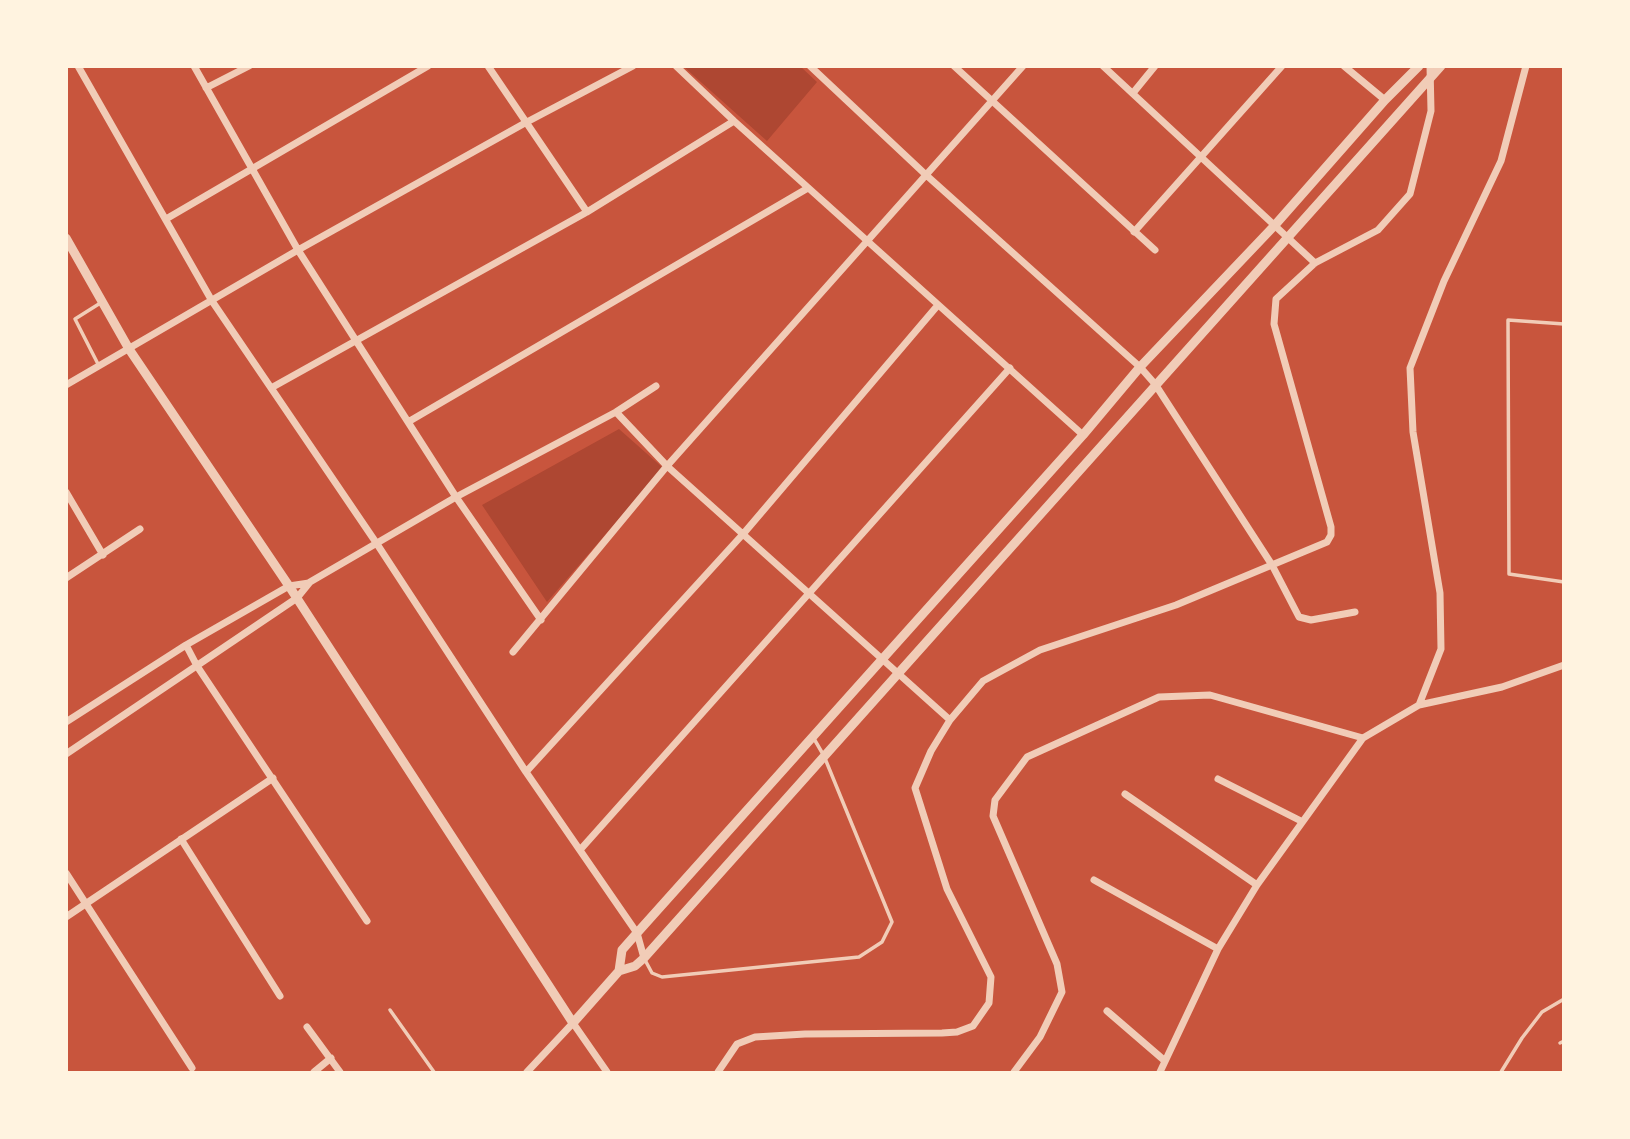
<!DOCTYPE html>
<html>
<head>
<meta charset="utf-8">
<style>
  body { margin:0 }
  #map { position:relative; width:1630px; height:1139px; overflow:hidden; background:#c8553d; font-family:"Space Grotesk",sans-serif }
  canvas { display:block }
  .frame { position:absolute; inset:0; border:68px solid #fff3e0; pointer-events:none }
</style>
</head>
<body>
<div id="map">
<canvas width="1630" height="1139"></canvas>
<div class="frame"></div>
</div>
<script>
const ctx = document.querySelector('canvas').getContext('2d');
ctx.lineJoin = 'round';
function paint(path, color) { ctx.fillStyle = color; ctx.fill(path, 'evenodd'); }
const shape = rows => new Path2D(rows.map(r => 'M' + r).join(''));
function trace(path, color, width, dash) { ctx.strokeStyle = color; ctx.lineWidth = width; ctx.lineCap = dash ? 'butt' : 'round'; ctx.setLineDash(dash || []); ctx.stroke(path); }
paint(shape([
  [684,67,801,67,817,82,767,141],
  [619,429,663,468,547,602,482,505]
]), '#ae4732');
trace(shape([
  [1564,324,1508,320,1509,574,1564,582],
  [98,364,75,319,102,302],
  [645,960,652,973,662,977,859,957,882,942,892,922,824,756,813,737],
  [390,1010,434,1072],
  [1560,1043,1564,1041],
  [1501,1072,1522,1038,1542,1012,1564,999]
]), '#f1ccb7', 3.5);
trace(shape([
  [78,66,212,301,377,544,526,772,637,933,644,958],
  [194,66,298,250,456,497,541,620],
  [488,66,587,212],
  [676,66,734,121,1083,435],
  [810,66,925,174,1140,367,1155,384,1272,565,1299,617,1311,620,1355,612],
  [954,66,1155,250],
  [1103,66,1315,263],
  [1344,66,1385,100],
  [206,88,249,66],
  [1133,93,1155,66],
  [166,219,428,66],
  [1134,232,1282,66],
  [66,385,298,250,525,123,633,66],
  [271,388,587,212,734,121],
  [616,412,667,466,950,720],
  [408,422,808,188],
  [66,492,103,555],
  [66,578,140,529],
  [186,645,197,666,367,921],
  [513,652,667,466,1023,66],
  [1419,705,1441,649,1440,593,1413,432,1410,368,1444,281,1501,161,1526,66],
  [66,722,186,645,289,586,309,583],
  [66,754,297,598,310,582,456,497,616,412,656,386],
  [526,772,744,533,938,305],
  [1218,779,1301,821],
  [1125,794,1257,885],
  [181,839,280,996],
  [580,850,1010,368],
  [66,873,192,1068],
  [1094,880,1218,949],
  [66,917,273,778],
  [1107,1011,1165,1061],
  [307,1027,340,1072],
  [314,1072,331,1058],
  [527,1072,573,1023,607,1072],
  [718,1072,737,1044,755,1037,805,1034,942,1033,957,1032,973,1026,989,1003,991,977,947,889,915,788,931,751,950,720,983,681,1040,650,1176,605,1327,542,1331,535,1331,527,1274,324,1276,299,1315,263,1378,230,1410,194,1431,111,1430,66],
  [1014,1072,1040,1037,1062,992,1057,964,993,816,995,800,1027,757,1159,697,1210,695,1363,738],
  [1160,1072,1218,949,1257,885,1363,738,1419,705,1502,687,1564,665]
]), '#f1ccb7', 7);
trace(shape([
  [66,238,129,349,289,586,573,1023,619,971,635,966,644,958,1441,66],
  [619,971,622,950,637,933,1083,435,1140,367,1275,225,1385,100,1419,66]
]), '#f1ccb7', 9);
</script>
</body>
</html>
